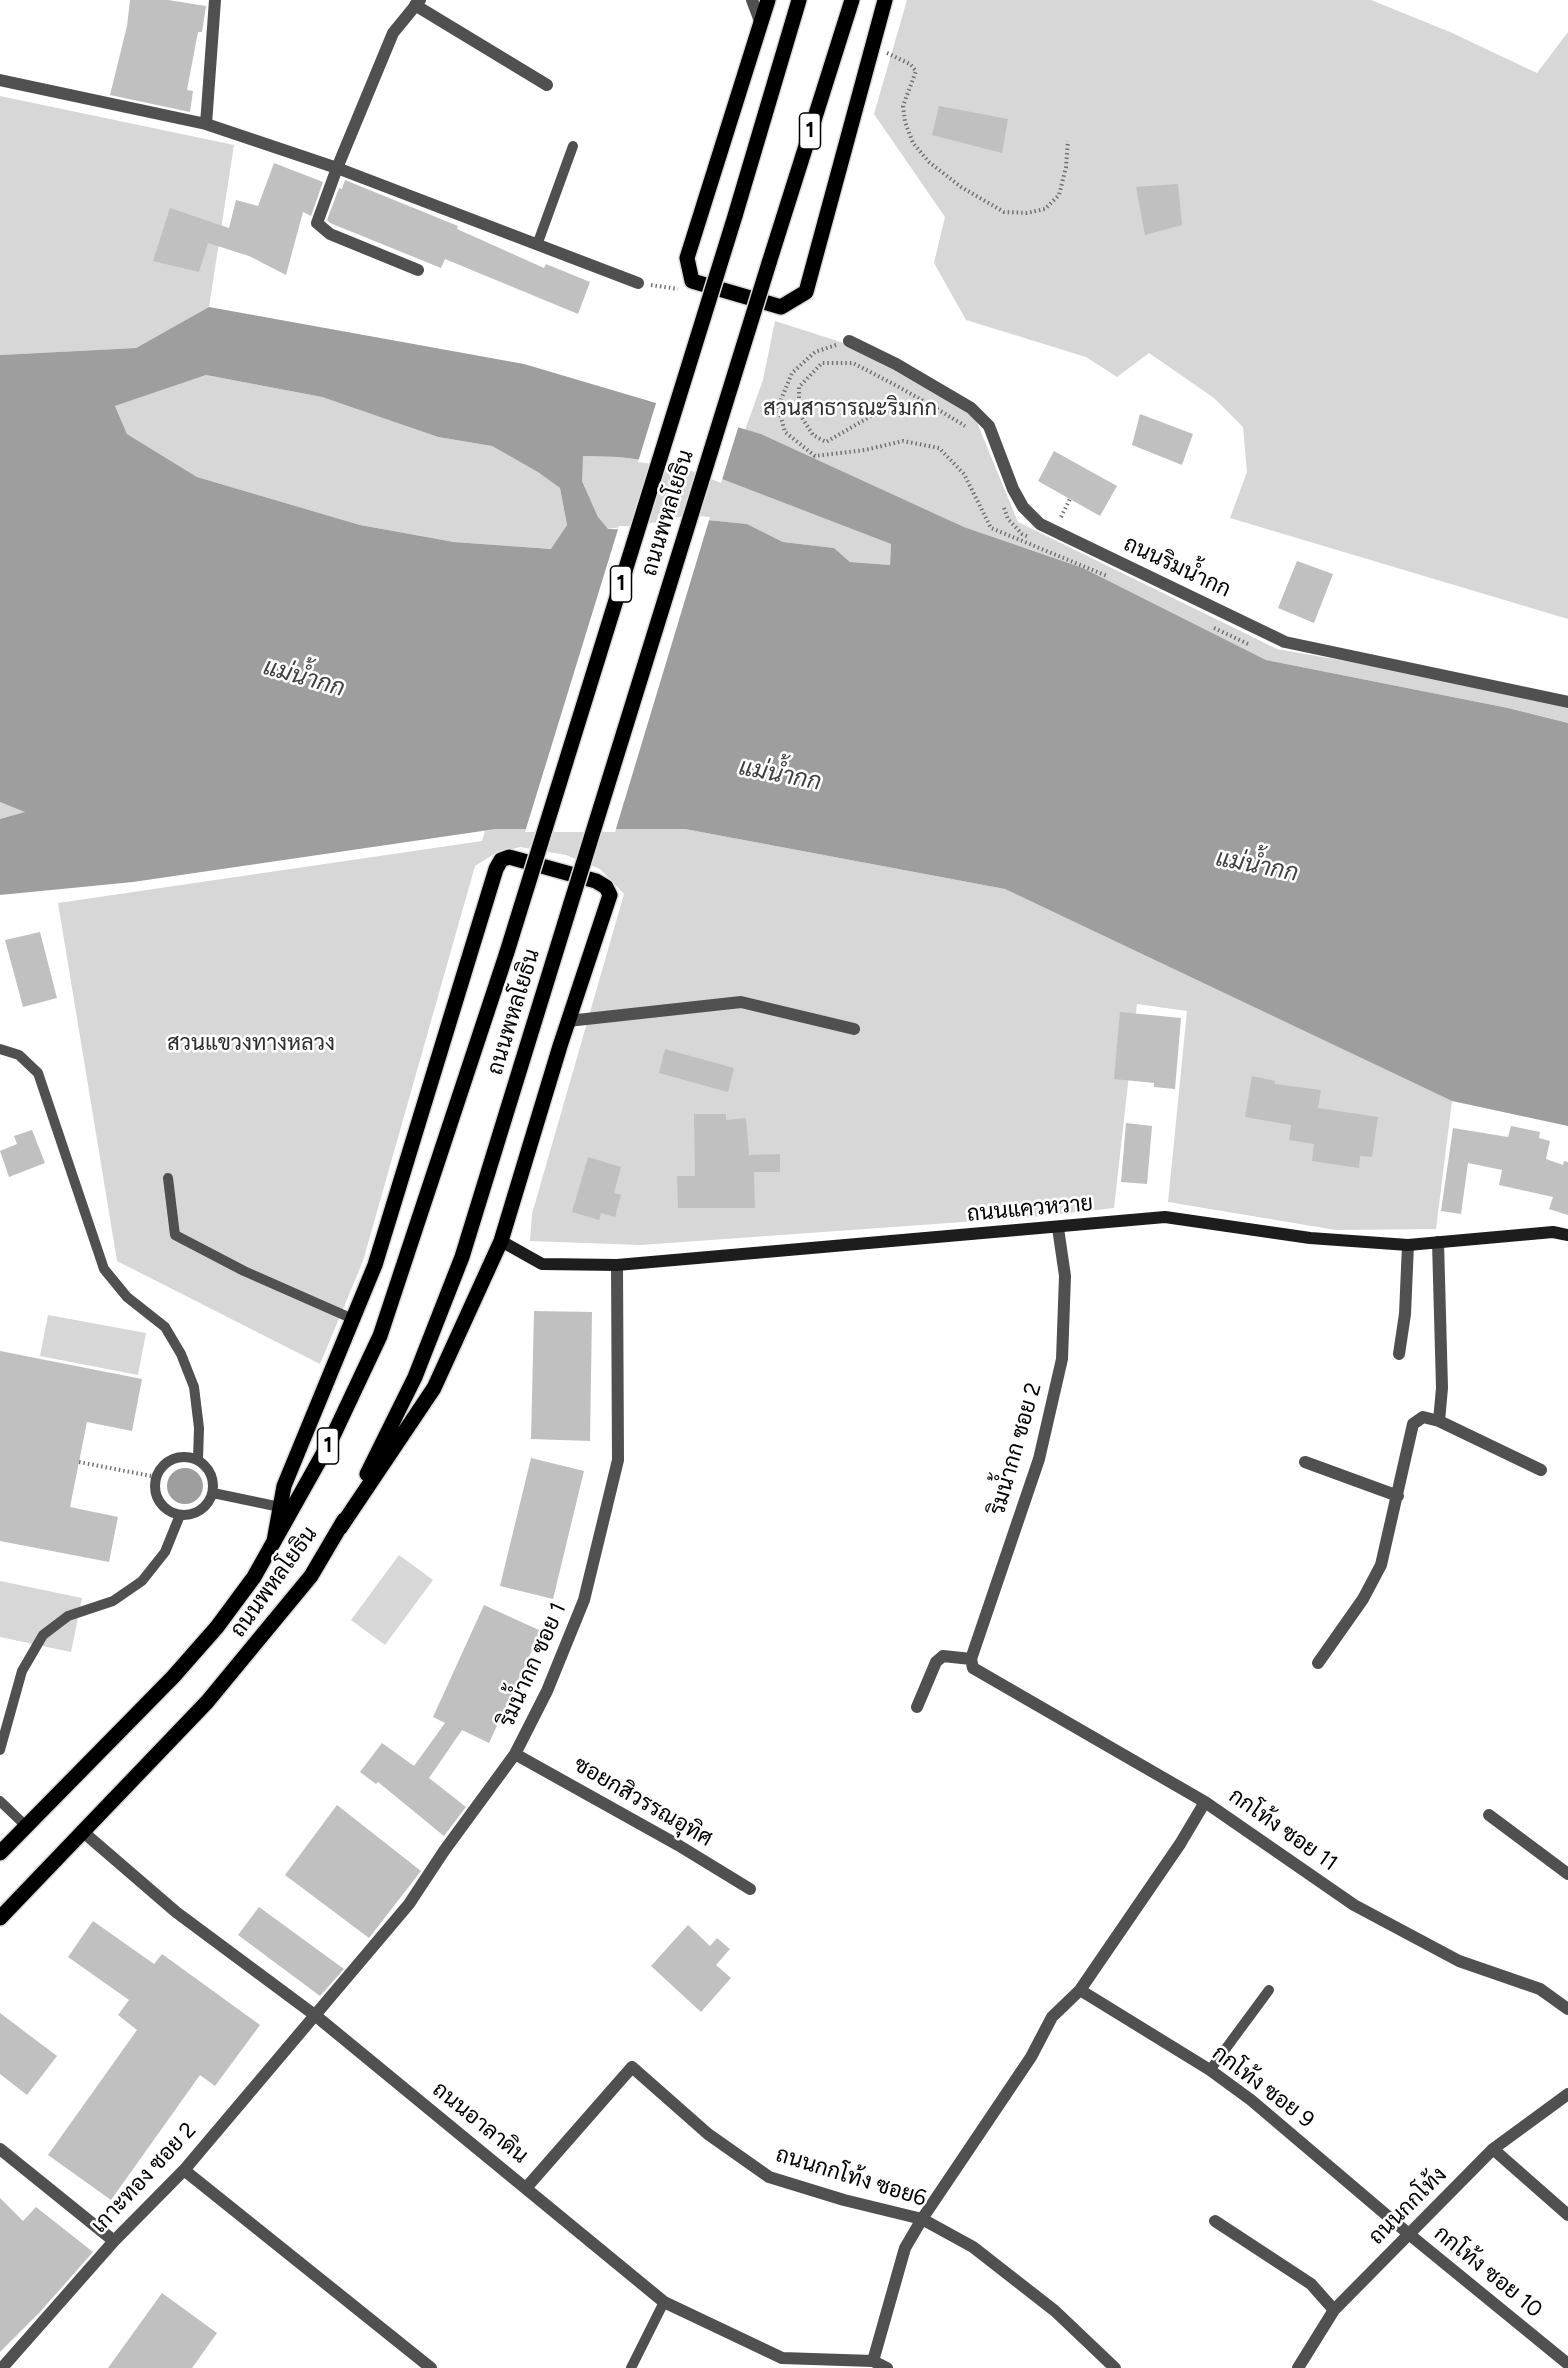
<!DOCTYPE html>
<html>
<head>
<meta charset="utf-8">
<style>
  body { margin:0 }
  canvas { display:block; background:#fff }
</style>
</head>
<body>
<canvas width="1568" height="2368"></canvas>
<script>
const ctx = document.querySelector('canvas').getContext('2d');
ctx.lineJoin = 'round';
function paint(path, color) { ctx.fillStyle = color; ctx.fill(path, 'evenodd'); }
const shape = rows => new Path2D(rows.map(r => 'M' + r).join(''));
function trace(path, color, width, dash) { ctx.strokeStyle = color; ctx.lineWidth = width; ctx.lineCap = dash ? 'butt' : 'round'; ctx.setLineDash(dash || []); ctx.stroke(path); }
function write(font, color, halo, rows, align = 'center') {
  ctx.font = font + ' Figtree,Sarabun,sans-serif'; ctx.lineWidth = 5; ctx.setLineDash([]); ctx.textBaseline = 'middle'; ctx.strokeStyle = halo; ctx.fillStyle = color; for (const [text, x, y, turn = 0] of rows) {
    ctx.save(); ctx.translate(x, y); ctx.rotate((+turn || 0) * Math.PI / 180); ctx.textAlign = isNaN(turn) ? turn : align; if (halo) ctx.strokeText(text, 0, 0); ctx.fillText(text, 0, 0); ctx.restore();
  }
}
paint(shape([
  [907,0,1371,0,1450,32,1537,73,1568,32,1568,619,1230,518,1247,472,1243,427,1214,398,1149,353,1117,377,1086,357,966,320,934,263,945,217,874,114],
  [0,96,234,145,209,307,136,348,0,355],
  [775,321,875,353,971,408,1018,522,1277,649,1568,700,1568,723,1508,708,1266,660,1083,568,964,527,761,434,745,430,763,380],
  [206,375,322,397,438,437,492,446,539,472,560,488,567,525,552,549,454,542,360,525,197,477,127,434,115,406],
  [582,456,619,457,688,466,891,544,890,565,850,562,834,548,783,542,747,524,687,518,607,529,598,517,582,481],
  [0,802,26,812,0,819],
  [496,829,685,829,1005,889,1452,1101,1436,1229,1336,1230,1168,1202,1187,1011,1137,1004,1114,1208,1033,1217,641,1245,530,1241,532,1214,624,894,600,869,566,855,520,847,496,853,475,866,363,1261,320,1364,117,1261,58,903,482,841,485,831],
  [48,1315,146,1333,138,1375,40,1356],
  [399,1555,433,1580,385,1645,351,1620],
  [0,1581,82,1598,71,1652,0,1637]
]), '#d7d7d7');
paint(shape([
  [209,307,524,364,761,434,964,527,1083,568,1266,660,1508,708,1568,723,1568,1126,1452,1101,1005,889,685,829,496,829,133,882,0,895,0,819,25,812,0,802,0,355,136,348],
  [206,375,322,397,438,437,492,446,538,472,560,488,567,525,551,549,454,542,360,525,197,477,127,434,115,406],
  [583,456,619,457,688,466,891,544,890,565,850,562,834,548,783,542,747,524,687,518,639,530,608,529,598,517,582,481],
  '167 1486a18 18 0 1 1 36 0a18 18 0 1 1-36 0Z'
]), '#9e9e9e');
paint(shape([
  [657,400,739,425,721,483,687,469,638,462],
  [687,515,710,517,615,832,525,832,619,526,639,527]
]), '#fff');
paint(shape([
  [130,0,168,0,206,6,202,32,198,32,187,90,193,91,190,112,110,95,127,26],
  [939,106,1008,119,1002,153,932,135],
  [274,163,323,182,311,216,303,212,286,275,249,256,208,243,199,272,153,261,170,208,229,228,236,200,258,206],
  [345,180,458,226,457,229,544,268,546,264,590,282,578,314,445,259,441,268,330,223,327,220,339,188,342,189],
  [1178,184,1182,225,1145,235,1136,187],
  [1140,414,1193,434,1182,465,1132,445],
  [1054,451,1117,486,1100,516,1038,481],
  [1297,561,1333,574,1314,623,1278,608],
  [40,932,57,998,23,1007,5,940],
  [1120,1012,1181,1018,1175,1089,1154,1087,1154,1083,1114,1079],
  [665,1049,734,1068,728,1092,659,1073],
  [1252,1076,1275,1081,1275,1084,1321,1090,1318,1108,1378,1117,1372,1157,1360,1156,1359,1168,1312,1161,1314,1144,1289,1140,1291,1125,1245,1117],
  [694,1114,726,1114,726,1120,746,1118,749,1155,780,1154,780,1172,754,1172,755,1208,678,1208,677,1176,695,1176],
  [1126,1123,1152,1126,1147,1184,1121,1182],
  [1511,1126,1540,1132,1539,1138,1550,1141,1546,1159,1563,1165,1564,1161,1568,1162,1568,1215,1549,1209,1553,1197,1499,1185,1502,1170,1468,1163,1461,1214,1441,1211,1453,1128,1508,1137],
  [32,1130,45,1163,9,1177,0,1151,17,1144,14,1136],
  [588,1157,621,1167,614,1193,621,1195,615,1217,601,1213,599,1220,572,1212],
  [534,1311,592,1312,590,1441,531,1439],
  [0,1351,142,1379,132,1431,87,1422,70,1507,118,1517,109,1562,0,1541],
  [531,1458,584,1471,553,1599,500,1586],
  [484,1605,541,1631,489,1743,462,1730,429,1778,466,1807,444,1836,378,1782,376,1784,360,1772,382,1743,414,1766,445,1723,433,1717],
  [337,1805,421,1871,369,1938,285,1875],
  [259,1907,344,1969,320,1996,238,1935],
  [93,1921,154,1964,162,1954,260,2025,215,2086,200,2075,111,2200,48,2155,137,2030,118,2015,129,2000,68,1957],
  [688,1925,710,1946,717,1938,730,1949,716,1965,731,1978,701,2012,651,1966],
  [0,2013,57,2056,27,2095,0,2074],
  [0,2198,23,2221,36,2207,93,2252,40,2312,0,2352],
  [162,2293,217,2333,192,2368,108,2368]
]), '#c0c0c0');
const primary = shape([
  [768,0,687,258,692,281,781,307,806,292,885,0],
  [735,216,799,0],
  [769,263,852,0],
  [367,1474,415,1377,462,1257,571,903],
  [274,1541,284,1486,375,1265,496,869,501,860,509,857,596,881,606,887,610,895,560,1046,501,1241,434,1388,340,1528],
  [0,1853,173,1677,217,1627,254,1577,332,1438,380,1336,507,952],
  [0,1918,207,1702,311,1576,344,1520]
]);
trace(primary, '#dbdbdb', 18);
trace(shape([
  [887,53,910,64,916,71,903,106,905,122,913,143,929,162,961,187,1004,212,1027,213,1045,209,1059,195,1066,167,1068,141],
  [651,285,678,289],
  [836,345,815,352,792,373,778,407,785,432,815,456,865,450,903,441,939,448,964,474,991,528,1107,576],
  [923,401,871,416,826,442,813,435,799,413,799,387,822,363,853,363,899,387,934,407,965,426],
  [1004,508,1008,519,1022,534,1029,537],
  [1061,517,1070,499],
  [1214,628,1248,644],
  [79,1462,156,1477]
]), '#727272', 4, [1.5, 3]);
trace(shape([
  [537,245,573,146],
  [0,1049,19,1055,38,1073,104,1269,127,1297,165,1327,181,1354,194,1387,199,1428,198,1459],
  [168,1178,175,1235,244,1271,353,1319],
  '155 1486a29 29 0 1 1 58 0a29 29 0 1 1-58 0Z',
  [213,1493,280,1507],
  [0,1750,22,1671,43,1635,68,1616,113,1601,142,1581,165,1552,180,1515],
  [0,1801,27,1827],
  [1210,2070,1269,1990],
  [631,2368,664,2302]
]), '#505050', 10);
trace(shape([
  [752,0,761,24],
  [415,5,547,85],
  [0,80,206,124,337,168,638,283],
  [206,124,215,0],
  [418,270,330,234,317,223,337,168,393,33,420,0],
  [849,341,896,364,971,408,989,426,1013,489,1023,507,1040,524,1285,642,1568,702],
  [568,1021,741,1002,854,1029],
  [1058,1228,1065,1276,1062,1359,1039,1459,971,1659,973,1668,1205,1802,1354,1905,1459,1961,1540,1989,1568,2009],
  [1399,1354,1405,1314,1408,1245],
  [1439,1421,1541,1470],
  [1305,1462,1398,1496],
  [1318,1663,1363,1599,1381,1565,1413,1424,1423,1417,1439,1421,1442,1388,1438,1242],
  [917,1707,936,1662,943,1656,971,1659],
  [515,1754,678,1845,750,1889],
  [1489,1815,1568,1874],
  [82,1831,176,1912,316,2016,664,2302,782,2358,873,2361,887,2368],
  [1080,1990,1210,2070,1251,2100,1410,2235,1568,2364],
  [0,2149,114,2241],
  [1493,2149,1568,2215],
  [184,2170,431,2368],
  [526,2188,632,2067,708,2134,769,2177,844,2200,922,2219,973,2247,1055,2311,1115,2368],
  [1215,2221,1311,2284,1334,2310],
  [873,2361,905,2248,922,2219,1031,2057,1052,2017,1080,1990,1180,1844,1205,1802],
  [2,2368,114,2241,184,2170,409,1904,444,1851,515,1754,547,1691,584,1600,618,1460,617,1265],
  [1298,2368,1334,2310,1493,2149,1568,2094]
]), '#505050', 12);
trace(shape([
  [501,1241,542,1264,617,1265,1165,1217,1310,1238,1408,1245,1553,1232,1568,1235]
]), '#1d1d1d', 12);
trace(primary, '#000', 15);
const primaryBridge = shape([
  [571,903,769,263],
  [507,952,735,216]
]);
trace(primaryBridge, '#dbdbdb', 18, []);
trace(primaryBridge, '#000', 15);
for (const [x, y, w] of [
  [810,131,21],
  [621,584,21],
  [328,1446,21]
]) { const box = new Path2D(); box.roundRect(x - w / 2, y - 18, w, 36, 4.5); ctx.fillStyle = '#fff'; ctx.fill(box); trace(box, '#000', 1.5); }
write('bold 21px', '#000', null, [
  ["1",810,131],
  ["1",621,584],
  ["1",328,1446]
]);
write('22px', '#2e2e2e', '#fff', [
  ["สวนสาธารณะริมกก",850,409],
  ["สวนแขวงทางหลวง",251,1044]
]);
write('22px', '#000', '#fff', [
  ["ถนนพหลโยธิน",668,513,-73],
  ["ถนนริมน้ำกก",1177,567,25],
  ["ถนนพหลโยธิน",514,1012,-73],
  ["ถนนแควหวาย",1030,1209,-5],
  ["ริมน้ำกก ซอย 2",1016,1449,-74],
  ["ถนนพหลโยธิน",274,1582,-54],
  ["ริมน้ำกก ซอย 1",533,1665,-66],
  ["ซอยกสิวรรณอุทิศ",643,1802,30],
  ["กกโท้ง ซอย 11",1283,1830,35],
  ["กกโท้ง ซอย 9",1263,2087,37],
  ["ถนนอาลาดิน",480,2123,39],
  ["ถนนกกโท้ง ซอย6",851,2177,17],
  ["เกาะทอง ซอย 2",144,2178,-47],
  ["ถนนกกโท้ง",1408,2206,-45],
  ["กกโท้ง ซอย 10",1488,2272,39]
]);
write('italic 24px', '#3f3f3f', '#fff', [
  ["แม่น้ำกก",304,678,16],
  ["แม่น้ำกก",780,775,11],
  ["แม่น้ำกก",1257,866,11]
]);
</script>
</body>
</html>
